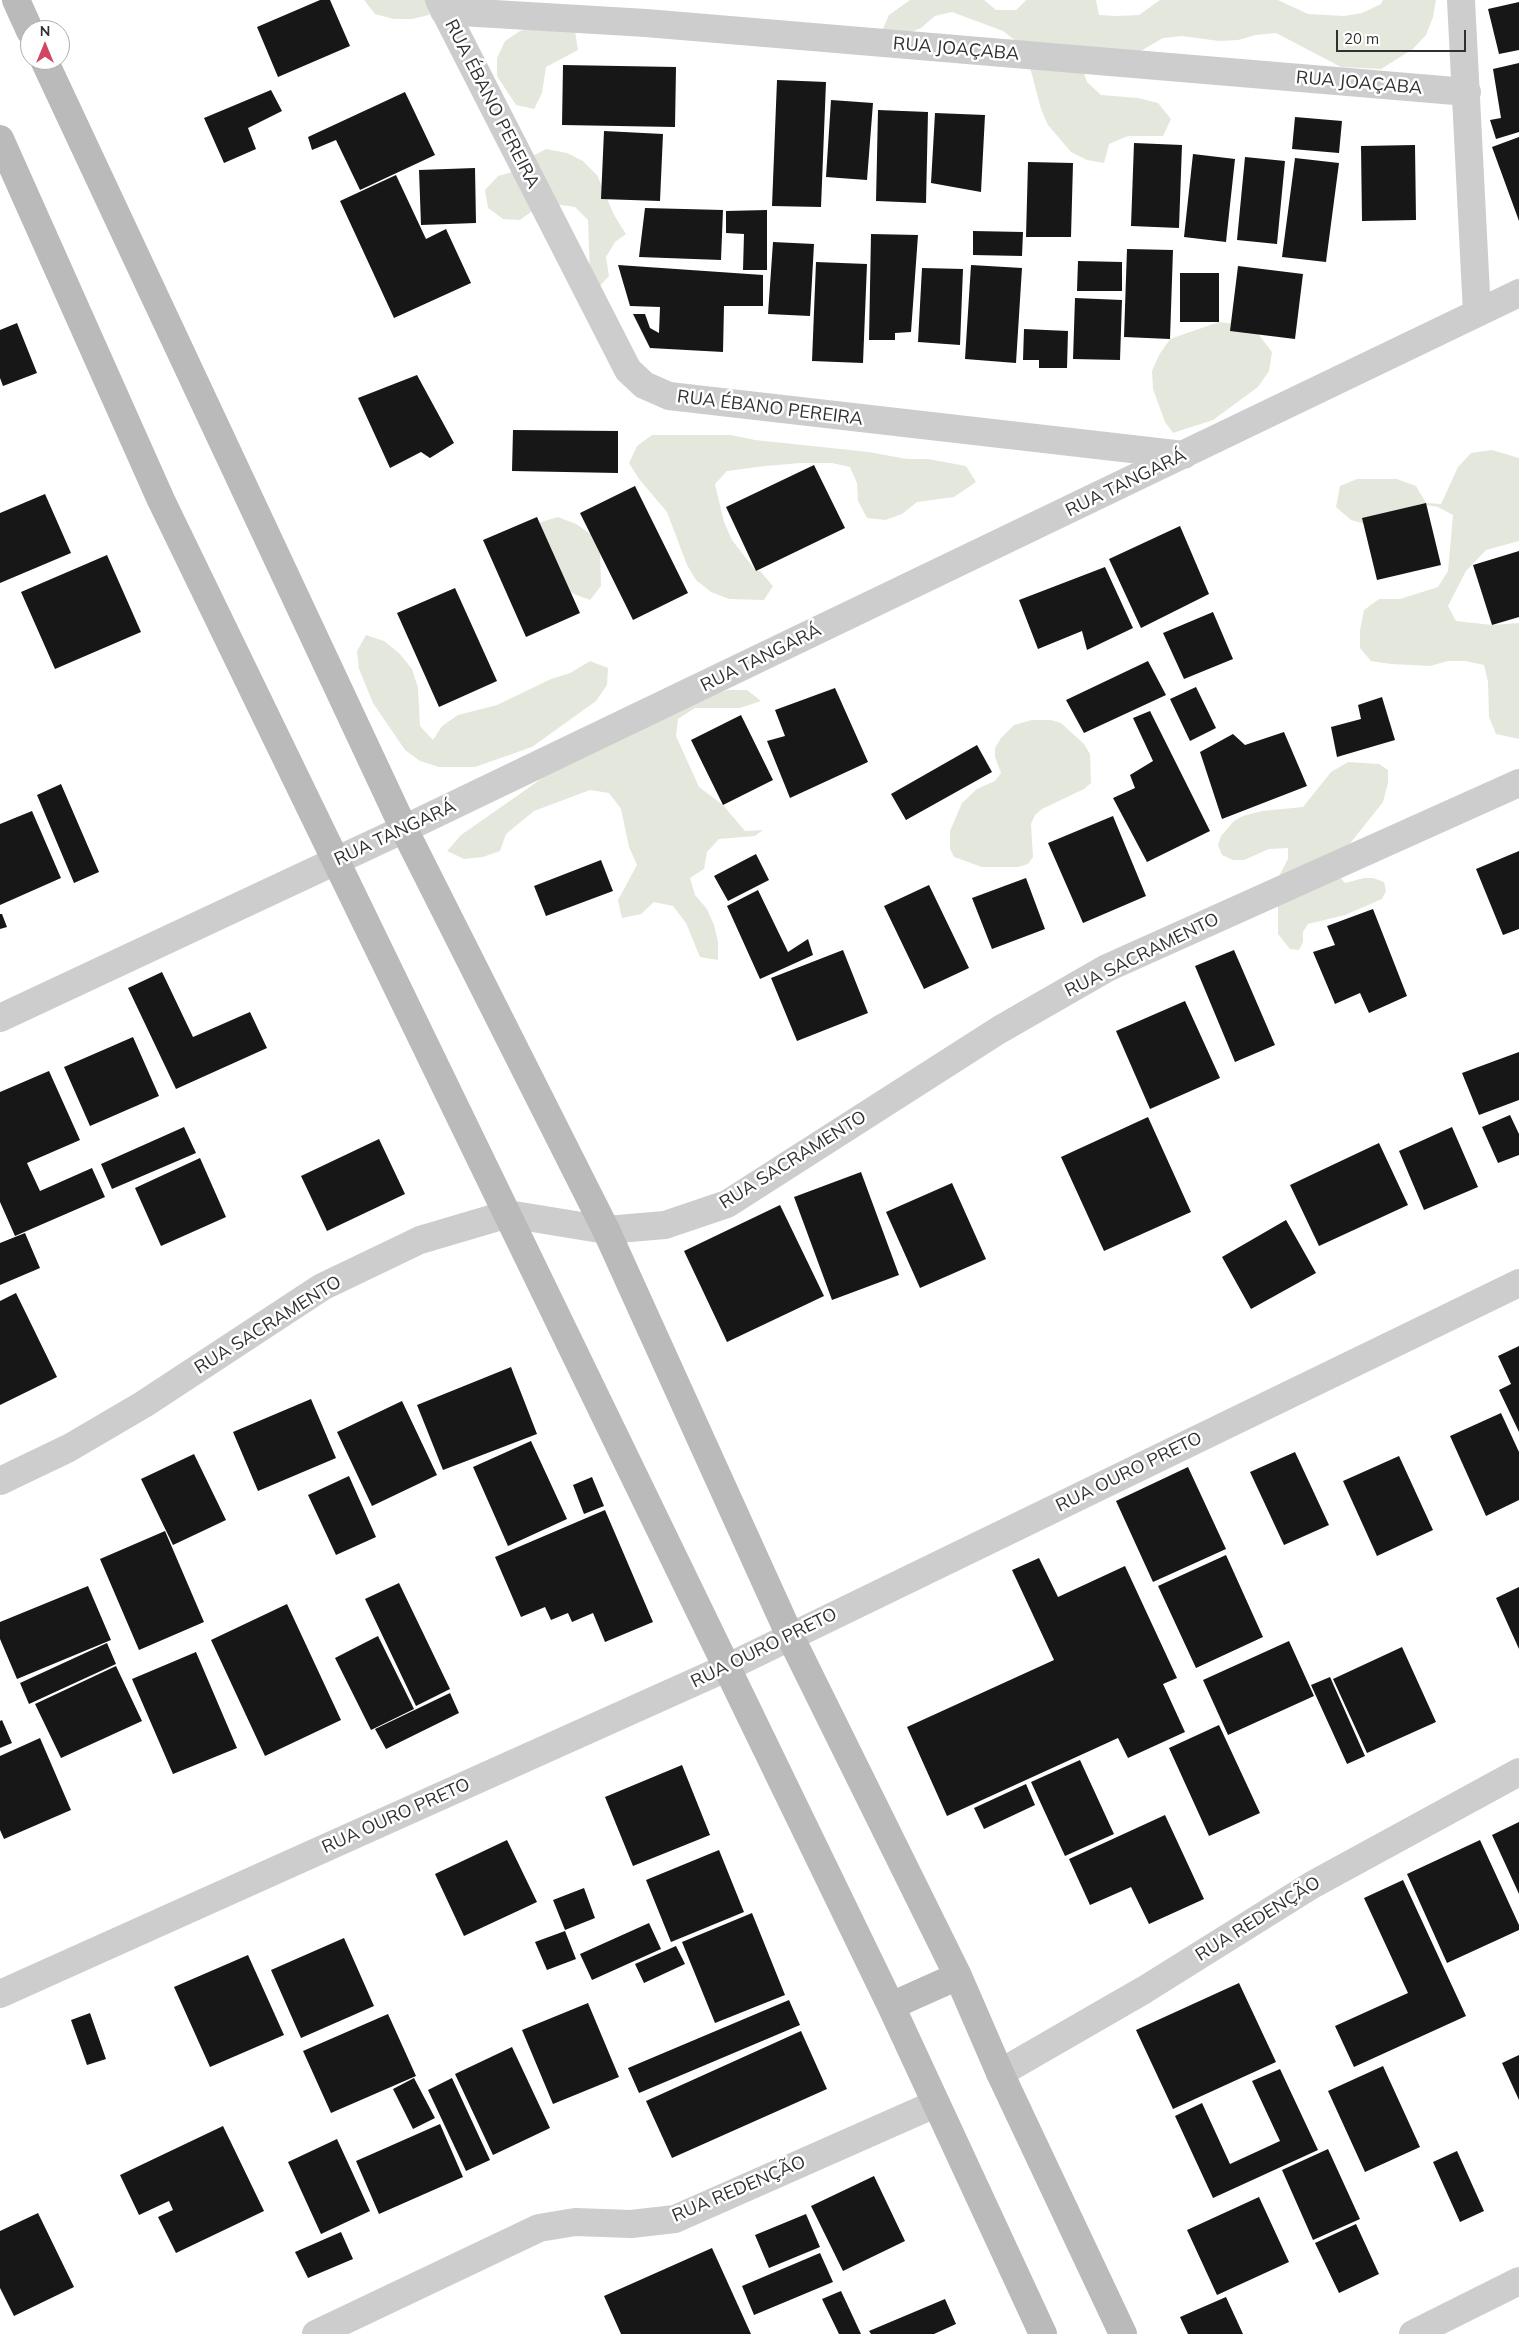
<!DOCTYPE html>
<html>
<head>
<meta charset="utf-8">
<style>
  body { margin:0 }
  #map { position:relative; width:1519px; height:2334px; overflow:hidden; background:#fff; font-family:Mulish,sans-serif }
  canvas { display:block }
  .north { position:absolute; left:20px; top:20px; width:50px; height:50px; box-sizing:border-box; background:#fff; border:1px solid #acacac; border-radius:50%; rotate:0deg; font-size:14px; font-weight:700; line-height:20px; text-align:center; color:#303030 }
  .north::after { content:''; display:block; margin:auto; width:18px; height:22px; background:#d24662; clip-path:polygon(50% 0,100% 100%,50% 72%,0 100%) }
  .scale { position:absolute; left:1336px; top:30px; width:130px; height:22px; box-sizing:border-box; border:2px solid #303030; border-top:0; padding-left:6px; font-size:15px; line-height:18px; white-space:nowrap; color:#303030; -webkit-text-stroke:4px #fff; paint-order:stroke }
</style>
</head>
<body>
<div id="map">
<canvas width="1519" height="2334"></canvas>
<div class="north">N</div>
<div class="scale">20 m</div>
</div>
<script>
const ctx = document.querySelector('canvas').getContext('2d');
ctx.lineJoin = 'round';
function paint(path, color) { ctx.fillStyle = color; ctx.fill(path, 'evenodd'); }
const shape = rows => new Path2D(rows.map(r => 'M' + r).join(''));
function trace(path, color, width, dash) { ctx.strokeStyle = color; ctx.lineWidth = width; ctx.lineCap = dash ? 'butt' : 'round'; ctx.setLineDash(dash || []); ctx.stroke(path); }
function write(font, color, halo, rows, align = 'center') {
  ctx.font = font + ' Mulish,sans-serif'; ctx.lineWidth = 5; ctx.setLineDash([]); ctx.textBaseline = 'middle'; ctx.strokeStyle = halo; ctx.fillStyle = color; for (const [text, x, y, turn = 0] of rows) {
    ctx.save(); ctx.translate(x, y); ctx.rotate((+turn || 0) * Math.PI / 180); ctx.textAlign = isNaN(turn) ? turn : align; if (halo) ctx.strokeText(text, 0, 0); ctx.fillText(text, 0, 0); ctx.restore();
  }
}
paint(shape([
  [364,0,447,0,429,15,412,19,394,19,375,14],
  [910,0,984,0,996,10,1016,10,1026,0,1096,0,1099,15,1117,16,1139,15,1160,0,1278,0,1308,14,1344,16,1362,13,1381,4,1383,0,1436,0,1433,17,1426,35,1413,49,1381,69,1341,67,1276,33,1256,35,1238,40,1219,41,1182,36,1163,38,1132,56,1081,64,1087,82,1101,95,1138,98,1158,103,1171,119,1163,136,1128,136,1109,144,1104,163,1087,160,1071,152,1048,125,1041,109,1027,56,1016,41,1003,31,952,12,935,16,921,28,901,36,882,31,889,15],
  [539,25,575,31,578,50,546,67,542,93,534,109,516,105,497,76,497,58,505,41,520,31],
  [546,149,567,153,583,161,597,175,614,215,626,234,615,242,606,257,609,276,596,290,590,275,588,220,575,207,554,204,535,209,520,220,503,219,488,208,485,190,498,176,516,171,529,158],
  [1219,322,1245,325,1259,335,1272,352,1269,371,1258,387,1213,420,1173,433,1165,422,1153,389,1152,371,1159,355,1170,339],
  [652,435,731,435,755,440,869,452,907,459,928,459,966,466,976,482,954,497,917,502,902,514,885,520,867,518,858,501,857,483,850,467,832,463,801,463,765,466,727,471,715,484,724,522,732,540,756,571,760,571,773,586,764,600,729,599,711,592,696,580,687,565,667,512,639,479,629,463,637,446],
  [1492,450,1519,458,1519,541,1486,550,1466,571,1448,606,1456,621,1492,625,1519,623,1519,739,1496,734,1489,717,1488,682,1484,665,1465,661,1448,661,1430,666,1391,664,1371,661,1360,648,1360,630,1364,610,1379,599,1400,599,1438,587,1448,571,1453,515,1438,507,1420,504,1369,525,1351,520,1336,507,1340,486,1357,479,1397,479,1416,486,1426,503,1441,504,1458,467,1471,453],
  [558,517,576,524,592,535,600,551,601,586,590,600,574,594,559,584,529,538,541,522],
  [366,635,384,641,399,653,412,669,418,688,420,726,433,740,442,726,458,715,497,705,551,679,570,673,590,661,608,668,607,685,596,701,532,747,475,767,439,767,420,761,405,750,373,703,359,669,357,651],
  [728,690,747,690,761,701,740,708,695,708,678,719,676,736,699,787,723,805,745,831,763,830,778,819,755,836,719,839,707,852,704,869,690,878,695,895,707,909,714,925,718,942,718,960,700,957,686,923,673,906,654,902,641,914,622,918,618,900,637,865,629,847,621,809,609,793,590,790,534,811,506,834,500,851,483,857,464,859,447,851,461,835,544,777,709,695],
  [1032,720,1051,720,1061,723,1084,744,1090,754,1091,783,1084,789,1042,809,1035,815,1031,824,1033,857,1028,864,1018,867,982,867,954,857,950,849,950,831,962,803,977,789,995,781,1001,773,995,757,995,748,1001,738,1014,725],
  [1348,762,1379,764,1388,770,1388,783,1383,802,1344,851,1335,871,1345,883,1364,878,1373,878,1384,882,1386,891,1382,899,1345,915,1308,924,1303,932,1303,942,1299,950,1290,949,1278,934,1278,878,1288,859,1288,848,1269,849,1244,860,1233,860,1222,855,1218,845,1221,836,1234,821,1243,816,1262,811,1303,807,1331,772]
]), '#e4e8dc');
paint(shape([
  [320,0,330,0,350,46,278,77,257,27],
  [1519,2,1519,50,1499,54,1488,9],
  [1519,63,1519,132,1496,139,1490,120,1501,118,1493,69],
  [563,65,676,67,675,127,562,125],
  [777,80,826,82,821,207,772,206],
  [271,90,282,111,248,128,256,149,224,163,204,118],
  [405,92,435,155,360,190,336,140,312,150,308,137],
  [831,100,873,103,867,180,826,177],
  [878,110,928,112,926,203,876,201],
  [935,113,985,115,981,192,931,183],
  [1295,117,1342,121,1339,153,1292,149],
  [604,131,663,134,660,201,601,199],
  [1519,137,1519,221,1492,147],
  [1134,143,1182,145,1179,228,1131,226],
  [1415,145,1416,220,1362,221,1361,146],
  [1193,154,1235,159,1226,242,1184,237],
  [1245,157,1285,161,1277,244,1237,240],
  [1295,158,1339,163,1326,262,1282,257],
  [1028,162,1073,163,1071,237,1026,237],
  [475,168,476,223,421,225,419,170],
  [396,175,426,239,446,229,471,283,394,318,340,201],
  [645,208,723,210,721,260,639,257],
  [767,210,767,270,743,270,744,234,726,233,726,211],
  [973,231,1023,232,1022,256,973,255],
  [871,234,918,235,911,332,895,333,895,340,869,340],
  [773,242,814,244,810,316,768,314],
  [1127,249,1173,250,1170,339,1124,337],
  [1078,261,1122,262,1122,291,1077,291],
  [816,262,867,264,863,363,812,361],
  [618,265,763,275,763,306,724,306,723,352,650,348,633,314,645,314,650,328,659,333,660,307,630,306],
  [971,265,1022,268,1016,363,965,359],
  [1238,266,1303,274,1295,339,1230,331],
  [922,268,963,269,960,345,918,342],
  [1180,273,1219,273,1219,322,1180,322],
  [1075,298,1122,300,1120,360,1073,359],
  [17,323,37,373,3,386,0,378,0,330],
  [1024,329,1068,331,1067,368,1039,368,1039,360,1023,360],
  [417,375,454,443,430,458,421,452,390,468,358,398],
  [513,430,618,431,618,473,512,471],
  [814,465,845,528,756,571,726,507],
  [635,486,688,593,633,620,580,513],
  [45,494,71,553,0,583,0,513],
  [1426,503,1441,565,1377,580,1362,518],
  [537,517,580,613,526,637,483,540],
  [1180,526,1209,594,1141,628,1109,559],
  [1519,551,1519,617,1492,625,1473,565],
  [107,555,141,632,55,669,21,592],
  [1105,567,1133,628,1087,650,1082,631,1038,649,1019,600],
  [455,588,497,681,439,707,397,613],
  [1213,612,1233,659,1184,679,1163,633],
  [1148,661,1166,695,1084,733,1066,700],
  [1196,687,1216,728,1190,741,1170,699],
  [835,688,868,762,790,798,767,741,785,736,775,710],
  [1382,697,1395,740,1337,757,1331,727,1361,719,1358,705],
  [1150,711,1210,831,1147,862,1113,798,1135,788,1130,775,1153,761,1133,718],
  [741,715,773,780,723,805,691,740],
  [1284,732,1307,786,1222,819,1200,752,1233,734,1245,745],
  [977,745,992,772,906,820,891,794],
  [61,784,99,872,74,883,37,795],
  [32,811,61,878,0,905,0,824],
  [1113,816,1146,896,1083,923,1048,843],
  [1519,851,1519,929,1503,935,1476,869],
  [756,854,769,880,728,901,714,876],
  [601,860,613,891,546,916,534,886],
  [1026,878,1045,929,992,949,972,898],
  [929,885,969,968,924,989,884,906],
  [758,890,788,952,808,939,813,955,760,979,727,906],
  [1373,909,1407,996,1369,1013,1360,993,1335,1004,1313,952,1335,945,1327,926],
  [0,914,2,914,7,927,0,929],
  [843,950,868,1013,797,1041,771,978],
  [1234,950,1275,1045,1235,1062,1195,966],
  [162,972,193,1037,250,1012,267,1048,176,1089,128,988],
  [1185,1001,1220,1078,1150,1109,1116,1031],
  [133,1037,159,1096,90,1126,64,1067],
  [1519,1052,1519,1100,1479,1115,1462,1073],
  [49,1071,80,1140,27,1163,40,1191,92,1168,105,1197,15,1236,0,1202,0,1092],
  [1510,1115,1519,1134,1519,1155,1498,1163,1482,1127],
  [1148,1117,1191,1212,1104,1251,1061,1157],
  [184,1127,196,1153,112,1189,101,1164],
  [1452,1127,1478,1187,1424,1210,1399,1151],
  [379,1139,405,1194,327,1231,301,1176],
  [1379,1143,1408,1205,1319,1246,1290,1185],
  [200,1158,226,1217,161,1246,135,1188],
  [861,1172,899,1275,832,1300,794,1197],
  [952,1183,986,1259,920,1288,886,1212],
  [780,1205,824,1296,727,1342,684,1251],
  [1286,1220,1316,1273,1251,1309,1222,1257],
  [25,1233,40,1268,0,1285,0,1243],
  [16,1293,57,1377,0,1405,0,1301],
  [1519,1346,1519,1432,1499,1390,1511,1384,1498,1356],
  [511,1367,537,1434,443,1470,417,1405],
  [311,1399,336,1458,258,1491,233,1432],
  [402,1401,437,1475,372,1506,337,1432],
  [1501,1413,1519,1452,1519,1500,1486,1516,1450,1436],
  [531,1441,567,1519,508,1546,473,1467],
  [1295,1452,1329,1525,1284,1545,1250,1472],
  [194,1454,226,1520,173,1545,141,1479],
  [1399,1456,1433,1530,1377,1556,1343,1481],
  [1188,1467,1226,1549,1153,1582,1116,1501],
  [349,1476,376,1537,336,1555,308,1495],
  [592,1477,604,1506,584,1514,573,1485],
  [605,1510,653,1622,605,1642,593,1613,572,1622,568,1613,551,1620,545,1607,521,1617,495,1557],
  [165,1531,204,1622,139,1650,100,1559],
  [1226,1555,1263,1637,1196,1668,1158,1586],
  [1039,1558,1058,1597,1125,1566,1177,1678,1163,1684,1185,1732,1128,1758,1118,1738,947,1816,907,1727,1054,1660,1012,1570],
  [399,1583,450,1689,416,1706,365,1599],
  [88,1586,111,1640,17,1679,0,1639,0,1622],
  [1519,1587,1519,1649,1496,1598],
  [287,1604,341,1720,265,1756,211,1640],
  [378,1636,414,1709,371,1730,335,1658],
  [1289,1641,1314,1696,1228,1735,1203,1680],
  [107,1643,116,1664,29,1704,20,1683],
  [1402,1647,1436,1722,1367,1753,1333,1679],
  [196,1652,237,1748,173,1774,132,1679],
  [116,1666,142,1721,61,1758,35,1704],
  [1330,1677,1365,1756,1347,1764,1311,1685],
  [450,1693,459,1713,386,1749,375,1729],
  [2,1720,12,1743,0,1748,0,1721],
  [1219,1725,1260,1813,1209,1836,1169,1748],
  [40,1738,71,1810,4,1839,0,1830,0,1756],
  [1080,1760,1114,1834,1065,1856,1031,1782],
  [682,1765,710,1835,633,1866,605,1797],
  [1026,1784,1035,1805,984,1829,974,1808],
  [1165,1815,1204,1899,1149,1924,1131,1887,1090,1905,1069,1859],
  [1519,1822,1519,1894,1492,1835],
  [507,1840,537,1902,464,1936,435,1874],
  [1480,1840,1519,1925,1519,1930,1447,1963,1407,1874],
  [719,1850,744,1912,671,1942,646,1880],
  [1403,1880,1466,2016,1354,2067,1335,2026,1408,1993,1364,1898],
  [584,1888,595,1918,565,1930,553,1900],
  [752,1913,785,1995,715,2023,682,1942],
  [649,1923,661,1949,592,1980,580,1954],
  [565,1931,576,1959,547,1970,535,1942],
  [344,1938,374,2006,301,2038,271,1970],
  [676,1946,685,1964,644,1983,635,1964],
  [248,1955,284,2035,210,2067,174,1987],
  [1239,1983,1276,2062,1173,2109,1136,2030],
  [789,2000,800,2025,639,2093,628,2068],
  [588,2003,619,2077,553,2104,522,2030],
  [90,2013,106,2059,87,2065,71,2020],
  [388,2014,416,2076,331,2113,303,2051],
  [801,2031,827,2089,672,2158,646,2101],
  [512,2047,550,2128,493,2155,455,2074],
  [1519,2055,1519,2100,1502,2063],
  [1383,2066,1420,2147,1365,2172,1328,2091],
  [1280,2069,1318,2150,1213,2198,1175,2116,1202,2103,1230,2164,1280,2141,1252,2081],
  [414,2078,435,2118,413,2129,393,2089],
  [452,2078,490,2160,466,2171,428,2090],
  [440,2124,463,2177,379,2214,356,2161],
  [223,2126,264,2211,176,2253,158,2217,173,2210,169,2201,139,2215,120,2175],
  [337,2139,370,2211,321,2234,288,2162],
  [1328,2149,1360,2219,1313,2240,1282,2170],
  [1457,2151,1484,2211,1460,2222,1433,2162],
  [874,2176,905,2241,843,2271,811,2206],
  [1259,2197,1289,2262,1217,2295,1187,2230],
  [38,2213,74,2287,14,2316,0,2288,0,2231],
  [806,2214,820,2247,769,2268,755,2235],
  [1356,2224,1379,2274,1339,2293,1315,2243],
  [341,2232,353,2259,308,2278,295,2252],
  [712,2248,751,2334,621,2334,604,2296],
  [820,2253,833,2282,754,2315,742,2286],
  [841,2291,861,2334,839,2334,822,2299],
  [1226,2297,1243,2334,1188,2334,1180,2317],
  [945,2299,956,2324,934,2334,871,2334,869,2331]
]), '#171717');
trace(shape([
  [439,0,628,370,644,385,669,396,1184,455],
  [1461,0,1477,313],
  [444,11,646,23,1467,92],
  [0,1018,404,829,1519,293],
  [0,1481,69,1448,144,1404,322,1287,420,1240,508,1214,606,1230,665,1225,727,1204,999,1030,1107,968,1519,783],
  [0,1994,726,1668,1519,1283],
  [1000,2073,1144,1990,1312,1885,1519,1772],
  [316,2334,539,2228,575,2222,631,2224,675,2219,935,2104],
  [1413,2334,1519,2281]
]), '#cdcdcd', 28);
trace(shape([
  [16,0,30,31],
  [44,60,404,829,606,1230,790,1636,958,1976,1000,2073,1123,2334],
  [0,139,161,500,891,2006,1043,2334],
  [891,2006,958,1976]
]), '#bababa', 28);
write('18px', '#303030', '#fff', [
  ["RUA JOAÇABA",956,49,5],
  ["RUA JOAÇABA",1359,83,5],
  ["RUA ÉBANO PEREIRA",492,104,63],
  ["RUA ÉBANO PEREIRA",770,408,7],
  ["RUA TANGARÁ",1126,483,-26],
  ["RUA TANGARÁ",761,658,-26],
  ["RUA TANGARÁ",395,833,-25],
  ["RUA SACRAMENTO",1142,955,-26],
  ["RUA SACRAMENTO",793,1160,-32],
  ["RUA SACRAMENTO",268,1325,-32],
  ["RUA OURO PRETO",1129,1472,-26],
  ["RUA OURO PRETO",764,1648,-26],
  ["RUA OURO PRETO",396,1816,-24],
  ["RUA REDENÇÃO",1258,1919,-32],
  ["RUA REDENÇÃO",739,2189,-23]
]);
</script>
</body>
</html>
